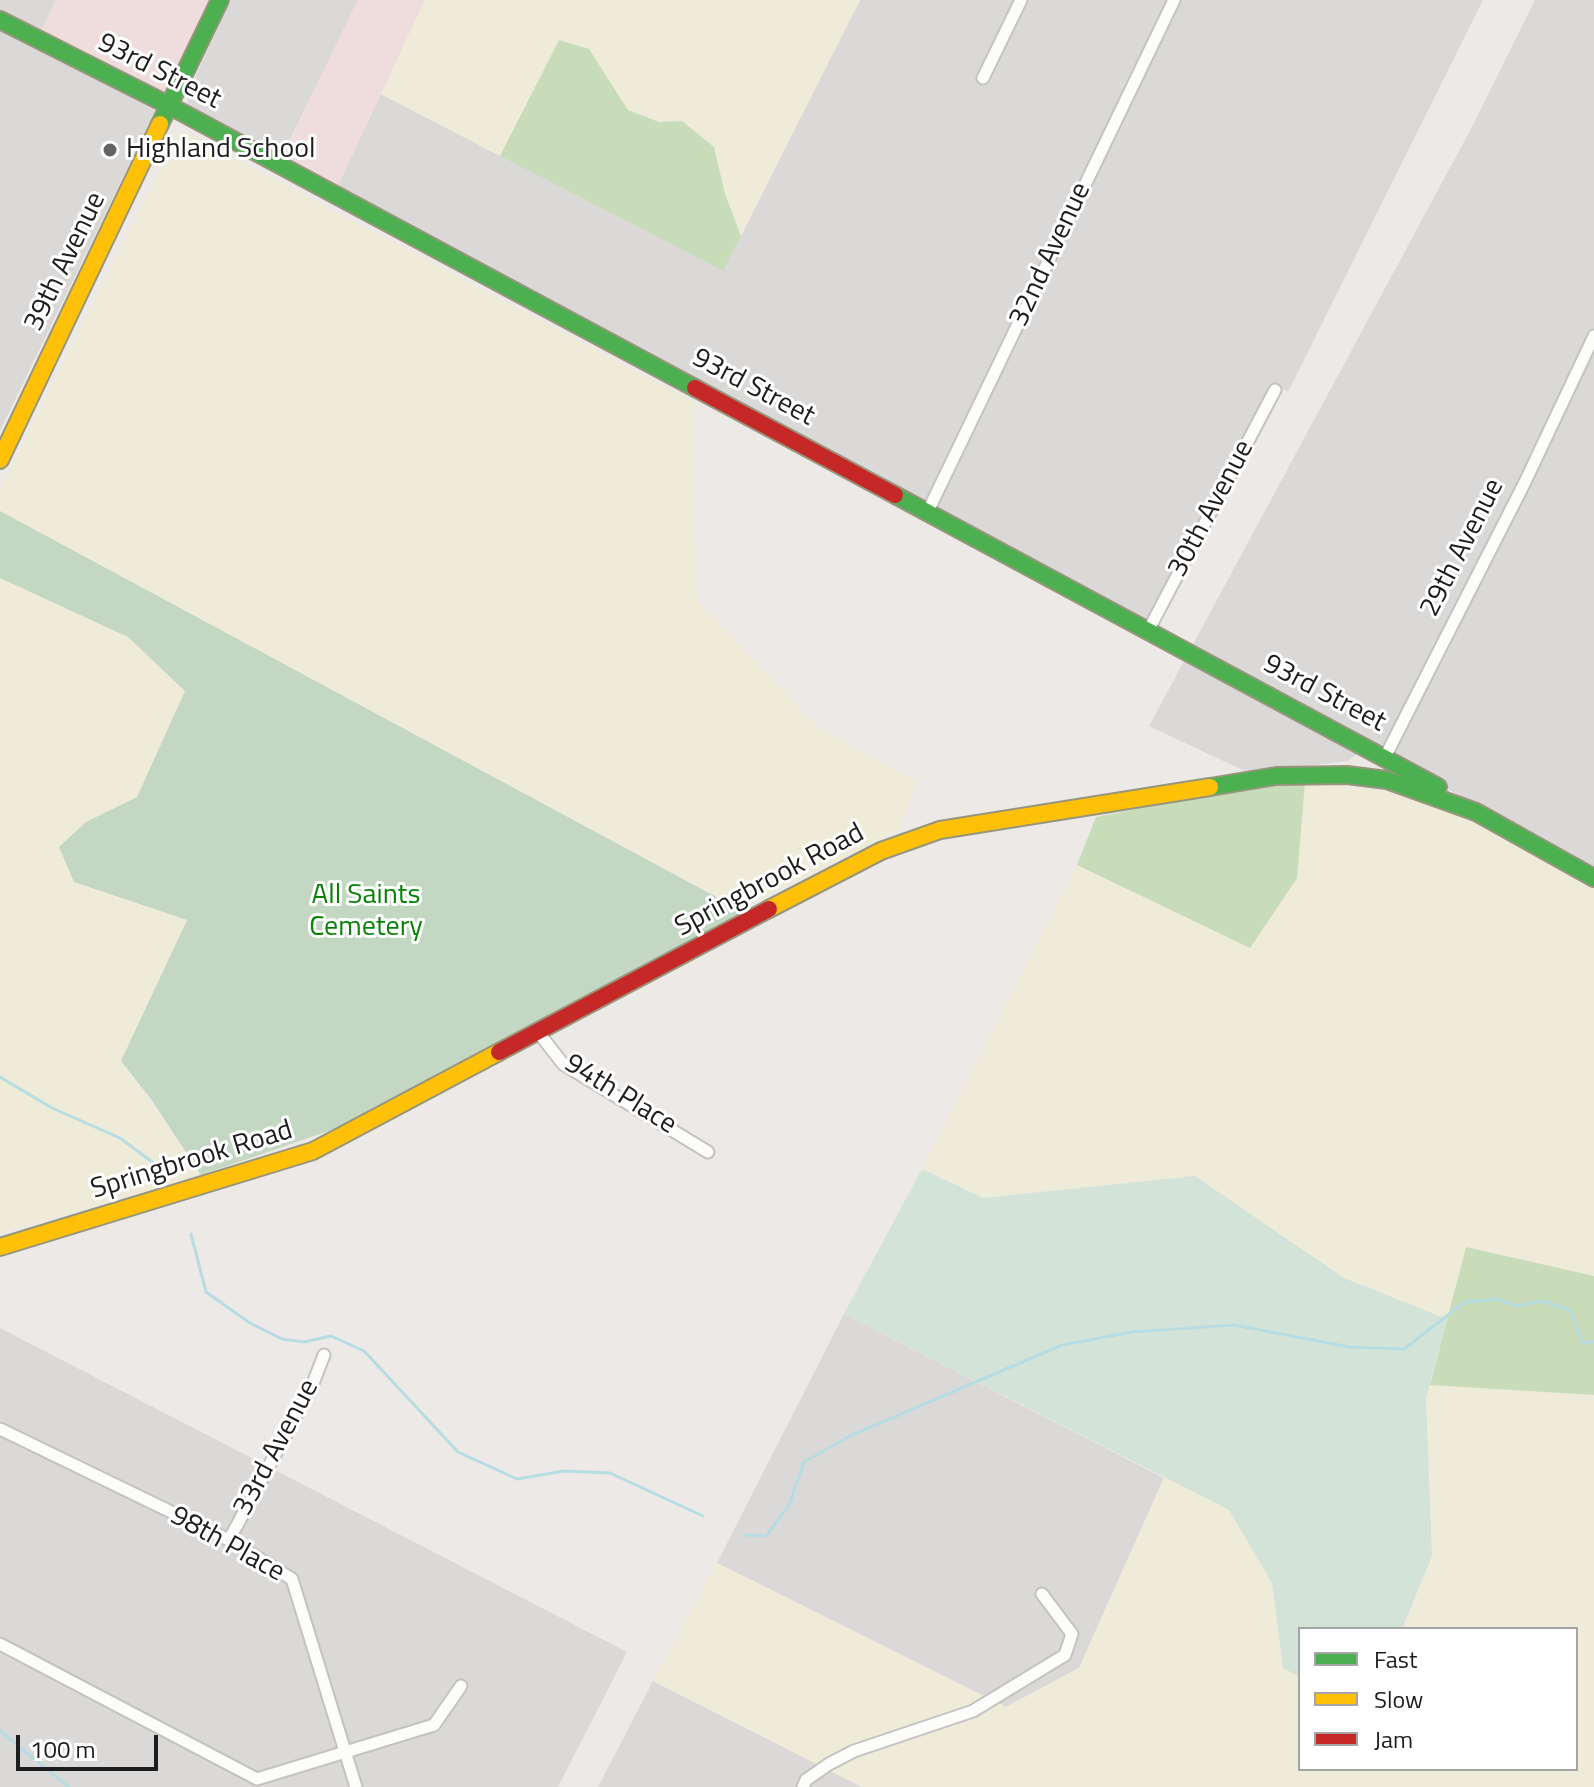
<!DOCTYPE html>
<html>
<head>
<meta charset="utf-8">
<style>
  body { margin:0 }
  #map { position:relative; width:1594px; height:1787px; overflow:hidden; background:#ece9e6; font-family:"Titillium Web",sans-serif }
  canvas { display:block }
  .legend { position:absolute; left:1298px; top:1627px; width:280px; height:144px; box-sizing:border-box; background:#fff; border:2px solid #a5a5a5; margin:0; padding:10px 14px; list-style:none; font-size:24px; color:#1d1d1d }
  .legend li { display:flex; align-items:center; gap:16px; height:40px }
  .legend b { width:40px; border:2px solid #a5a5a5 }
  .scale { position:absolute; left:16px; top:1735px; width:142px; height:36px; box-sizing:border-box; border:4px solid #1d1d1d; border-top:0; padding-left:10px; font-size:24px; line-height:28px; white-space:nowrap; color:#1d1d1d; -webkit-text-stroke:6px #fff; paint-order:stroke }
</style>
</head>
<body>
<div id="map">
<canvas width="1594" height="1787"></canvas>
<ul class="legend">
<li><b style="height:10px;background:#4caf50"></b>Fast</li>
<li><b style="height:10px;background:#ffc107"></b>Slow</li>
<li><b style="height:10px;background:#c62828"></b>Jam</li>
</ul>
<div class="scale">100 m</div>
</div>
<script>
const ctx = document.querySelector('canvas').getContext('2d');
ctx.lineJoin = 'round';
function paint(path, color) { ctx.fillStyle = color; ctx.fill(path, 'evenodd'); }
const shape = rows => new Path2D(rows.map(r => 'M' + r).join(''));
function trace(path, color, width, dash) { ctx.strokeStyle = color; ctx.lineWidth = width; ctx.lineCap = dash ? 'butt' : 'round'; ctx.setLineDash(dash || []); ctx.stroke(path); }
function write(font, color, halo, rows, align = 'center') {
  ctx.font = font + ' "Titillium Web",sans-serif'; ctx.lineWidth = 6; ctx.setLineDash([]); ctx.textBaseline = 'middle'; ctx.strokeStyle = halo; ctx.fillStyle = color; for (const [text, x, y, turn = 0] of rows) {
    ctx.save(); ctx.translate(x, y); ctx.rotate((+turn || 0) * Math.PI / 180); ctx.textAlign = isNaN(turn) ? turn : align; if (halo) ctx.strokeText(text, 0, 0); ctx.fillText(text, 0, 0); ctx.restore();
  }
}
paint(shape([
  [0,0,56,0,40,33,0,12],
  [231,0,358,0,280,160,187,106,189,90],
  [860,0,1483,0,1288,392,1275,385,1146,622,336,189,381,94,723,271],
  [1535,0,1594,0,1594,871,1405,765,1355,749,1357,754,1348,761,1249,773,1149,726,1473,125],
  [0,25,155,111,0,431],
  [844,1314,1164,1478,1079,1668,1006,1707,717,1563],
  [0,1328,627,1652,558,1787,0,1787],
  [653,1681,862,1787,598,1787]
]), '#dbd9d7');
paint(shape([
  [56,0,220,0,170,106,40,33],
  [358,0,425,0,334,194,278,164]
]), '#efdcdc');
paint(shape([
  [425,0,860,0,741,236,725,194,682,121,659,122,628,110,589,49,559,40,500,156,381,94],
  [181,130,694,402,697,601,820,729,916,781,900,829,740,909,0,511,0,489],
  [0,578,128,637,185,691,137,797,86,822,74,882,187,920,121,1061,201,1175,0,1233],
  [1305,782,1407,794,1453,809,1594,887,1594,1276,1467,1247,1447,1319,1344,1278,1195,1176,983,1198,922,1169,1077,865,1250,947,1302,828],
  [1430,1385,1594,1395,1594,1787,862,1787,653,1681,717,1563,1006,1707,1079,1668,1164,1478,1229,1510,1272,1583,1283,1668,1300,1677,1300,1769,1576,1769,1576,1629,1402,1629,1414,1606,1431,1501,1426,1398]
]), '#eeecd8');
paint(shape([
  [559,40,589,49,628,110,659,122,682,121,714,147,725,194,741,236,723,271,500,156],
  [1279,782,1305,782,1297,878,1250,948,1077,865,1096,817],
  [1466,1247,1594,1276,1594,1395,1430,1385]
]), '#c9dcb9');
paint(shape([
  [922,1169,983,1198,1195,1176,1344,1278,1447,1319,1426,1398,1432,1556,1402,1629,1300,1629,1300,1677,1283,1668,1272,1583,1229,1510,844,1314]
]), '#d3e3d8');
paint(shape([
  [0,511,746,913,346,1125,201,1175,151,1099,121,1061,187,920,74,882,59,847,86,822,137,797,185,691,128,637,0,578]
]), '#c3d7c2');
trace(shape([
  [0,1077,52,1108,120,1138,155,1164],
  [191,1234,206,1292,250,1323,282,1339,304,1342,331,1336,364,1351,458,1452,517,1479,564,1471,610,1473,703,1516],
  [745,1535,766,1536,789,1505,804,1462,850,1436,1062,1345,1132,1332,1234,1325,1349,1347,1404,1349,1465,1302,1497,1299,1517,1306,1542,1301,1570,1310,1583,1344,1594,1341],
  [0,1731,69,1787]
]), '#b7dde2', 3);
const street = shape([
  [983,78,1021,0],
  [928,511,1174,0],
  [1149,629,1275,390],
  [1385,757,1525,482,1594,336],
  [538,1032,563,1064,708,1152],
  [0,1429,229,1540,292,1579,356,1787],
  [229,1540,312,1386,324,1355],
  [0,1644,257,1779,434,1725,461,1686],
  [803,1787,806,1780,829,1764,854,1751,973,1711,1065,1655,1072,1634,1042,1594]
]);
const fast = shape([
  [0,20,170,106,695,388],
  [160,124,220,0],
  [895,495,1438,787],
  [1210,787,1276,776,1347,775,1387,780,1476,812,1594,878]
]);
const slow = shape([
  [0,460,160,124],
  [769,909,881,851,940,830,1210,787],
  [0,1247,313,1151,499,1052]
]);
const jam = shape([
  [695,388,895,495],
  [499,1052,769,909]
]);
trace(street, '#c4c3c2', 15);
trace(fast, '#97967d', 20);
trace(slow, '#97967d', 20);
trace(jam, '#97967d', 20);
trace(street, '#fcfcfb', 11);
trace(fast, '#4caf50', 16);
trace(slow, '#ffc107', 16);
trace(jam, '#c62828', 16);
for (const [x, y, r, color] of [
  [110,150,8,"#656463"]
]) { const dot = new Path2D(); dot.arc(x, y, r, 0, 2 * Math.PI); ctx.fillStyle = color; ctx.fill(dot); trace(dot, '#fff', 3); }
write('28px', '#1d1d1d', '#fff', [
  ["93rd Street",159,72,27],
  ["32nd Avenue",1051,255,-65],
  ["39th Avenue",66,262,-64],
  ["93rd Street",753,388,28],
  ["30th Avenue",1212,509,-62],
  ["29th Avenue",1463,548,-63],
  ["93rd Street",1324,694,28],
  ["Springbrook Road",770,881,-28],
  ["94th Place",620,1095,32],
  ["Springbrook Road",192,1161,-17],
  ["33rd Avenue",277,1448,-62],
  ["98th Place",227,1545,29]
]);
write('28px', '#1d1d1d', '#fff', [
  ["Highland School",126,150]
], 'left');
write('28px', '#078205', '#fff', [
  ["All Saints",366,896],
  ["Cemetery",366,928]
]);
</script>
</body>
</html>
